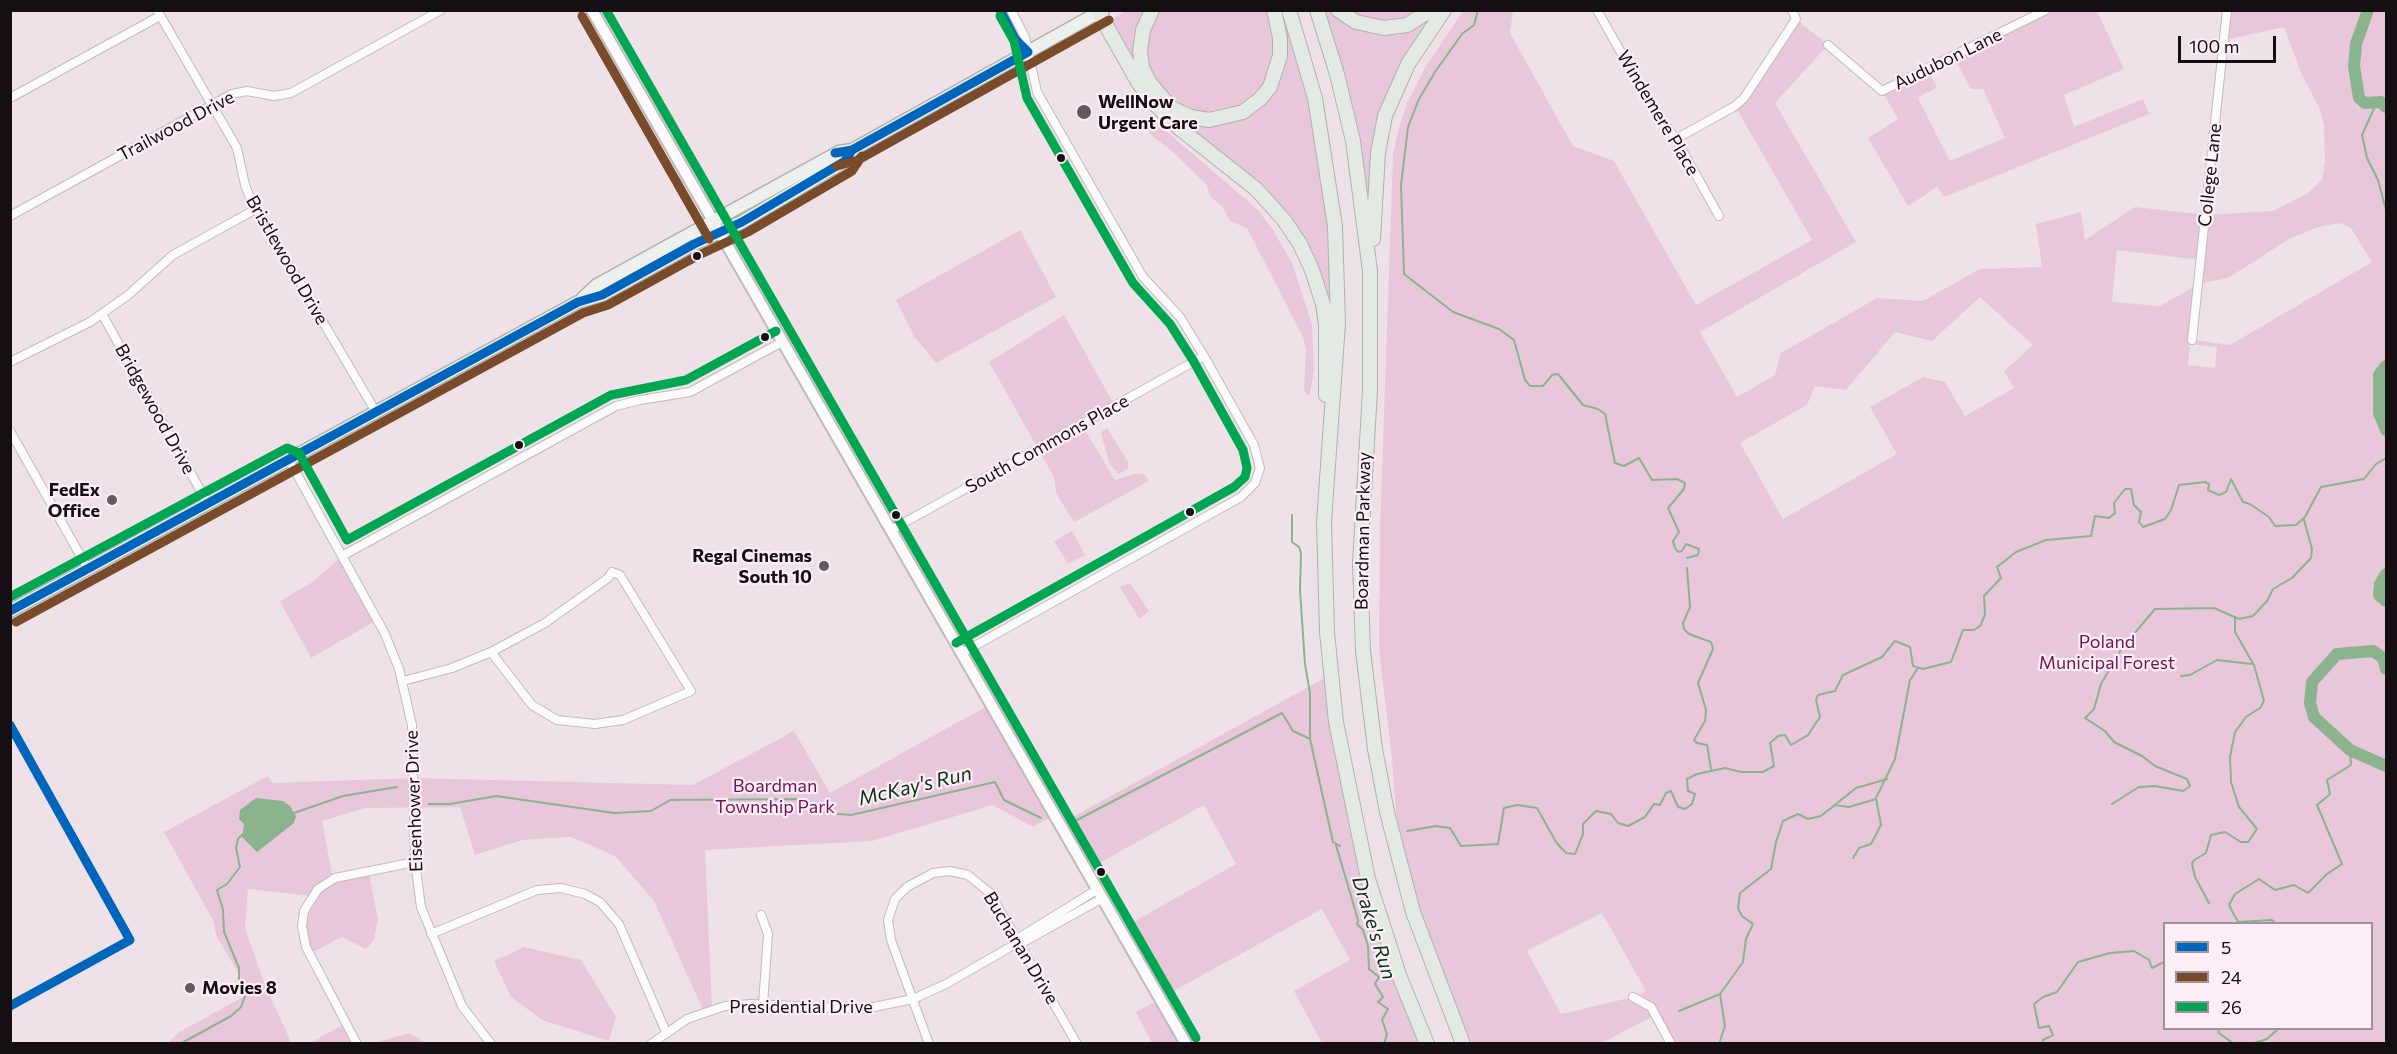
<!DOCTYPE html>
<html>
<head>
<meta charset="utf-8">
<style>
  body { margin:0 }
  #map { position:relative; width:2397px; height:1054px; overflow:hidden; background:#eee2e8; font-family:Commissioner,sans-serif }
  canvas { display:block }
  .frame { position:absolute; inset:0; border:12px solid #150f13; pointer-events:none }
  .legend { position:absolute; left:2163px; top:922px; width:210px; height:108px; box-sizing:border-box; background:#fdedf6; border:2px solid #a0949b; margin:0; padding:8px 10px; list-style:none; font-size:18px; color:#150f13 }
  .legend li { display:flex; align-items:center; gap:12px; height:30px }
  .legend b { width:30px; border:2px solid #a0949b }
  .scale { position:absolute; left:2178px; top:36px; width:98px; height:27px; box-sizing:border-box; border:3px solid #150f13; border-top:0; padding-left:8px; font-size:18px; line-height:21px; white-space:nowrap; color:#150f13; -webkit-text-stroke:4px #fdedf6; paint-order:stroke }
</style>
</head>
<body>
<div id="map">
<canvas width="2397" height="1054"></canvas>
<div class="frame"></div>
<ul class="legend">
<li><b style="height:8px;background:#0065bd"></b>5</li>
<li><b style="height:8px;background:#7a4b2a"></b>24</li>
<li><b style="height:8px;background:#00a651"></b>26</li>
</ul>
<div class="scale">100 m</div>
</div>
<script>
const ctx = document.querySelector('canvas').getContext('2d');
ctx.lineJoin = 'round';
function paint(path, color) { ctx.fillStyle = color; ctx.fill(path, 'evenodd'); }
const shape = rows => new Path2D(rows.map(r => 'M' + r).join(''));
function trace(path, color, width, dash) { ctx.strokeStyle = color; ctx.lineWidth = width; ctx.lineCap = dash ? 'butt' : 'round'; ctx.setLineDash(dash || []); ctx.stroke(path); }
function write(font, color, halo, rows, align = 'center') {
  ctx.font = font + ' Commissioner,sans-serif'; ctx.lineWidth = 4.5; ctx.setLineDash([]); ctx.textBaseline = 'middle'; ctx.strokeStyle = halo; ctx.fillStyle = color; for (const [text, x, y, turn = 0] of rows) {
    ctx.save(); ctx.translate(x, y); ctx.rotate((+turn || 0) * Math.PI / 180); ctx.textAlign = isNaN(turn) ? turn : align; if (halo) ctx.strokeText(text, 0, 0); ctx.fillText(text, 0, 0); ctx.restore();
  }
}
paint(shape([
  [1125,11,1148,11,1142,79,1110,21],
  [1158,11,1269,11,1276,49,1264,87,1244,106,1209,115,1180,108,1151,80,1143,50,1149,23],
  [1278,11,1283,11,1309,101,1329,229,1332,324,1302,241,1166,109,1217,122,1274,85],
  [1323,11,1333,11,1368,30,1439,11,1404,64,1370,206,1357,134],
  [1346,11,1423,11,1401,22,1371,22],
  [1463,11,1513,11,1510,33,1573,146,1614,161,1696,305,1812,240,1735,106,1796,19,1828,45,1775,103,1856,242,1700,332,1737,397,1775,375,1781,353,1877,298,1923,301,1980,269,2042,267,2036,224,2081,212,2085,240,2135,207,2206,215,2273,211,2307,194,2322,180,2325,162,2324,125,2319,107,2302,75,2284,27,2225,40,2227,11,2386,11,2386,1043,1671,1044,1655,1015,1602,1043,1463,1043,1400,865,1392,759,1379,649,1380,530,1393,155,1398,131,1408,101,1426,66],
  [2340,223,2351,228,2372,262,2230,345,2193,340,2199,284,2228,278,2289,239,2318,227],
  [2117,250,2201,260,2199,284,2160,306,2112,302],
  [1980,297,2033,345,2004,371,2014,388,1965,416,1945,382,1923,377,1870,407,1897,454,1783,519,1740,443,1807,405,1815,386,1846,390,1895,332,1932,341],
  [2190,344,2217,347,2215,368,2188,365],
  [1602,913,1646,991,1633,997,1561,1014,1527,951],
  [2164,924,2372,924,2372,1028,2164,1028],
  [2046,11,2097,11,2124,69,2064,95,2074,127,2143,99,2149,114,1944,197,1937,187,1908,206,1868,138,1898,119,1882,91,1927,69,1937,87,1918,98,1950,161,2005,138,1983,89,1971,89,1953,56],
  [1150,122,1157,123,1258,210,1273,230,1292,263,1312,324,1314,370,1310,394,1307,395,1304,390,1306,349,1303,337,1247,228,1230,221,1223,207,1211,197,1206,184,1172,151,1152,136,1147,128],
  [1020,230,1056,297,936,363,914,336,896,300],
  [1064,315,1115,406,1082,425,1115,480,1134,474,1144,474,1149,481,1074,522,1056,493,1054,477,989,362],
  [1107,428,1128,462,1128,468,1119,474,1110,465,1102,437,1101,432],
  [1072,531,1085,555,1068,564,1054,541],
  [342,556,377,620,311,658,280,601,311,583],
  [1130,583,1149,611,1139,619,1120,587],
  [1330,675,1355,824,1427,1043,1322,1043,1294,991,1350,960,1322,909,1161,998,1186,1043,1152,1043,1136,1012,1160,999,1121,929,1236,864,1204,805,1087,870,1060,824],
  [991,704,1055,815,1033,827,993,805,872,841,705,850,712,1009,704,1012,654,901,615,856,571,837,522,840,475,855,460,807,365,808,322,821,333,879,312,896,248,889,245,928,265,985,292,1044,168,1043,178,1033,250,993,216,935,214,922,164,832,268,776,272,783,415,778,693,785,794,731,830,793],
  [369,874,378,919,374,939,366,949,342,937,313,952,306,937,305,922,317,895,328,885,342,878],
  [524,947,581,960,616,1017,609,1041,542,1020,511,997,494,961],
  [346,1023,357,1044,308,1044],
  [410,1033,426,1043,375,1043,377,1042]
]), '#e8c7da');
paint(shape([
  [256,798,283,801,290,806,296,816,294,823,257,852,242,837,244,824,239,819,240,810]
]), '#8bb48e');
trace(shape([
  [1478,10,1474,25,1462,34,1435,72,1419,99,1408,127,1401,185,1404,274,1453,312,1499,329,1514,340,1525,380,1530,386,1543,386,1552,375,1558,374,1583,405,1598,409,1605,414,1615,463,1624,466,1639,458,1652,480,1677,479,1685,483,1684,489,1668,508,1679,532,1673,541,1675,548,1678,552,1682,551,1686,544,1699,549,1698,555,1687,558],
  [2377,102,2362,135,2367,158,2378,180,2386,210],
  [1292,515,1292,542,1299,547,1301,553,1300,590,1305,664,1310,693,1310,739],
  [1687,568,1690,607,1683,623,1684,629,1689,634,1711,642,1713,649,1698,683,1706,710,1705,721,1694,740,1697,743,1707,745,1711,769],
  [2181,676,2190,675,2217,660,2252,664],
  [429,804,450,804,496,796,614,813,651,811,670,800,797,799,813,812,851,815,995,782,1004,800,1041,818],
  [2112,804,2139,787,2155,786,2183,791,2190,786,2187,779,2155,766,2142,756,2114,742,2105,731,2085,718,2094,709,2101,684,2122,648,2155,609,2214,608,2239,619,2253,616,2267,601,2273,589,2292,578,2311,558,2312,549,2304,520],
  [1835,805,1849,807,1876,799],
  [294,813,343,796,397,787],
  [1077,820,1282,713,1293,731,1310,739,1333,842,1340,846],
  [1407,831,1436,826,1450,828,1461,846,1498,844,1504,808,1517,805,1537,808,1556,842,1566,853,1575,854,1583,834,1583,824,1596,811,1611,814,1618,823,1628,826,1645,817,1654,804,1660,805,1666,793,1671,791,1678,807,1685,809,1692,804,1695,794,1688,791,1687,779,1697,774,1725,768,1741,772,1763,772,1774,766,1770,743,1778,736,1785,735,1791,745,1808,735,1820,717,1816,700,1818,695,1835,691,1843,675,1882,657,1895,641,1910,647,1913,666,1923,669,1951,662,1963,630,1974,630,1980,626,1985,615,1984,596,2001,578,1997,567,2016,552,2046,540,2091,536,2095,516,2109,518,2115,513,2114,503,2125,489,2131,489,2134,505,2141,512,2139,522,2143,527,2165,519,2171,510,2179,485,2205,482,2209,484,2208,490,2219,495,2226,492,2231,479,2243,502,2250,504,2269,517,2275,526,2296,525,2305,517,2321,487,2364,479,2376,464,2386,458],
  [1336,845,1358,920,1357,924,1363,930,1368,946,1369,969,1379,977,1375,984,1383,997,1378,1002,1388,1009,1382,1020,1387,1034,1384,1044],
  [1853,858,1859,848,1871,844,1881,825,1876,798,1895,759,1910,680,1918,668],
  [2209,903,2195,877,2192,864,2194,860,2206,853,2211,835,2225,832,2241,842,2248,842,2257,829,2239,807,2231,782,2230,757,2235,732,2246,717,2260,708,2264,701,2254,665,2235,632,2235,617],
  [2276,924,2272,920,2238,922,2229,905,2235,894,2259,879,2275,890,2294,885,2308,893,2327,874,2342,864,2317,805,2330,794,2327,780,2351,765,2350,750],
  [1679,1011,1720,994,1743,962,1746,939,1753,924,1742,916,1738,908,1740,893,1771,869,1776,842,1783,821,1798,814,1808,819,1821,816,1856,788,1887,779],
  [2218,1028,2219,1033,2234,1044],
  [180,1044,231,1016,241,1007,247,991,245,984,239,979,239,968,224,932,223,910,217,890,227,884,240,867,236,848,238,839,243,834],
  [1719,1044,1725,1026,1720,994],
  [2043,1044,2043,1040,2053,1035,2049,1026,2039,1028,2034,1004,2043,997,2057,992,2078,962,2110,953,2134,951,2149,960,2152,968,2164,962],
  [2251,1044,2267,1039,2279,1028]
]), '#8bb48e', 2);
trace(shape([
  [2368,10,2356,44,2354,66,2359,98,2365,103,2381,102,2386,107],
  [2386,366,2379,375,2379,413,2386,430],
  [2386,574,2380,584,2379,595,2386,601],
  [2386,669,2383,658,2373,651,2337,654,2312,682,2310,703,2314,717,2350,750,2386,766]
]), '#8bb48e', 12);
const minor = shape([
  [157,10,237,148,245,185,251,200,376,412],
  [1000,10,1015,39,1027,51],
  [1597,10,1654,111,1676,139,1719,216],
  [1828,45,1882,91,2046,10],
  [10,98,160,16],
  [1676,139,1735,106,1744,98,1796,19,1792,10],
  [10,216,232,94,247,91,274,96,291,93,441,10],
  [102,314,208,504],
  [2192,340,2227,10],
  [10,362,90,322,127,296,173,255,256,209],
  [10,431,88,569],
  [289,460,385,634,399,669,412,725,415,862,421,907,462,1006,491,1044],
  [891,530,1204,356],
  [342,556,616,406,640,400,690,392,782,342],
  [612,572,620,575,691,691,623,720,595,724,557,720,532,705,491,652,545,623,608,578,612,572],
  [962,653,1241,497,1255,483,1260,468,1254,445,1204,356,1180,317,1143,277,1037,92,1025,37,1011,10],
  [403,681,452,668,491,652],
  [761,915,768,934,763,1004],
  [431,934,537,890,561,888,585,894,600,902,619,924,666,1032],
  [1017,939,1098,889],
  [1020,944,1103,898],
  [1633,997,1651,1007,1671,1044],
  [357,1044,306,947,302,926,304,911,318,889,335,878,415,862],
  [651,1044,687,1019,725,1006,751,1004,864,1009,913,999,946,984,1019,942],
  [929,1044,891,940,888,920,895,899,907,887,933,873,950,871,968,875,990,893,1077,1044]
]);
const secondary = shape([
  [592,10,1186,1044]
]);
const primary = shape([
  [583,298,597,285,839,152,852,150,1103,10],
  [10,611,578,302,602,295,694,244,742,222,845,161,852,150]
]);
const motorway = shape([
  [1152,10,1143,30,1140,51,1142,67,1149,82,1171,108,1191,117,1209,120,1243,112,1260,99,1270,87,1280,56,1280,38,1274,10],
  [1289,10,1315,98,1335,226,1338,323,1324,522,1327,632,1336,722,1368,879,1399,975,1427,1044],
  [1317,10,1337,74,1353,141,1370,271,1370,390,1360,563,1363,651,1375,749,1387,812,1413,912,1463,1044],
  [1338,10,1356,22,1384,28,1407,25,1431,10],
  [1099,13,1138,82,1153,102,1179,128,1256,189,1284,220,1300,244,1312,270,1323,304,1326,325,1326,395],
  [1373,239,1378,153,1385,116,1408,64,1444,10]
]);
trace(minor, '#c2b9be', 10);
trace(secondary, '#c2b9be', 14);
trace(primary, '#afb2ad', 15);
trace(motorway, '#afb2ad', 16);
trace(minor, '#fcfbfc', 8);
trace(secondary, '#fcfbfc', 10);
trace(primary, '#edf0ec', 12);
trace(motorway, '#e3e9e3', 14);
trace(shape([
  [1000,10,1015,39,1028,52],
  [835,153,852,150,1028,52],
  [10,611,578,302,602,295,694,244,742,222,845,161,852,150],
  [10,725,130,940],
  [10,1006,130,940]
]), '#0065bd', 9);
trace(shape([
  [582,16,709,239],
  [837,166,858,160,1109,20],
  [16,622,583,313,608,305,699,255,748,232,852,171,862,156]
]), '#7a4b2a', 9);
trace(shape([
  [606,10,1196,1038],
  [10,597,287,448,299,453,347,540,611,395,686,380,776,331],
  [956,643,1234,487,1245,477,1247,468,1243,450,1194,362,1170,324,1133,283,1027,98,1014,41,1000,16]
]), '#00a651', 9);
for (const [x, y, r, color] of [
  [1084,112,8,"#61595e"],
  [1061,158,5,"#150f13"],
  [697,256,5,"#150f13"],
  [765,337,5,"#150f13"],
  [519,445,5,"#150f13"],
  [112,500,6,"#61595e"],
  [1190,512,5,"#150f13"],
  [896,515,5,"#150f13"],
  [824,566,6,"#61595e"],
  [1101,872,5,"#150f13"],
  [190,988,6,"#61595e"]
]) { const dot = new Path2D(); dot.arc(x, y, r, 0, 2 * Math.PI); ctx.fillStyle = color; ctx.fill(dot); trace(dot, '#fdedf6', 2); }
write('18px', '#150f13', '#fdedf6', [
  ["Audubon Lane",1948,59,-26],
  ["Windemere Place",1658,113,59],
  ["Trailwood Drive",176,126,-28],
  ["College Lane",2210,175,-84],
  ["Bristlewood Drive",287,260,60],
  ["Bridgewood Drive",155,409,61],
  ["South Commons Place",1047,444,-29],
  ["Boardman Parkway",1363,531,-89],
  ["Eisenhower Drive",414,801,-92],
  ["Buchanan Drive",1021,948,59],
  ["Presidential Drive",801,1007]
]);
write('bold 18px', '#150f13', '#fdedf6', [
  ["WellNow",1098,102],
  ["Urgent Care",1098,123],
  ["FedEx",100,490,"right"],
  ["Office",100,511,"right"],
  ["Regal Cinemas",812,556,"right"],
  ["South 10",812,577,"right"],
  ["Movies 8",202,988]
], 'left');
write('18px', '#6d1652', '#fdedf6', [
  ["Poland",2107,642],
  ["Municipal Forest",2107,663],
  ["Boardman",775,786],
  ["Township Park",775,807]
]);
write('italic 20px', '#043611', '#fdedf6', [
  ["McKay's Run",915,786,-13],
  ["Drake's Run",1374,928,73]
]);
</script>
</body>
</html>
